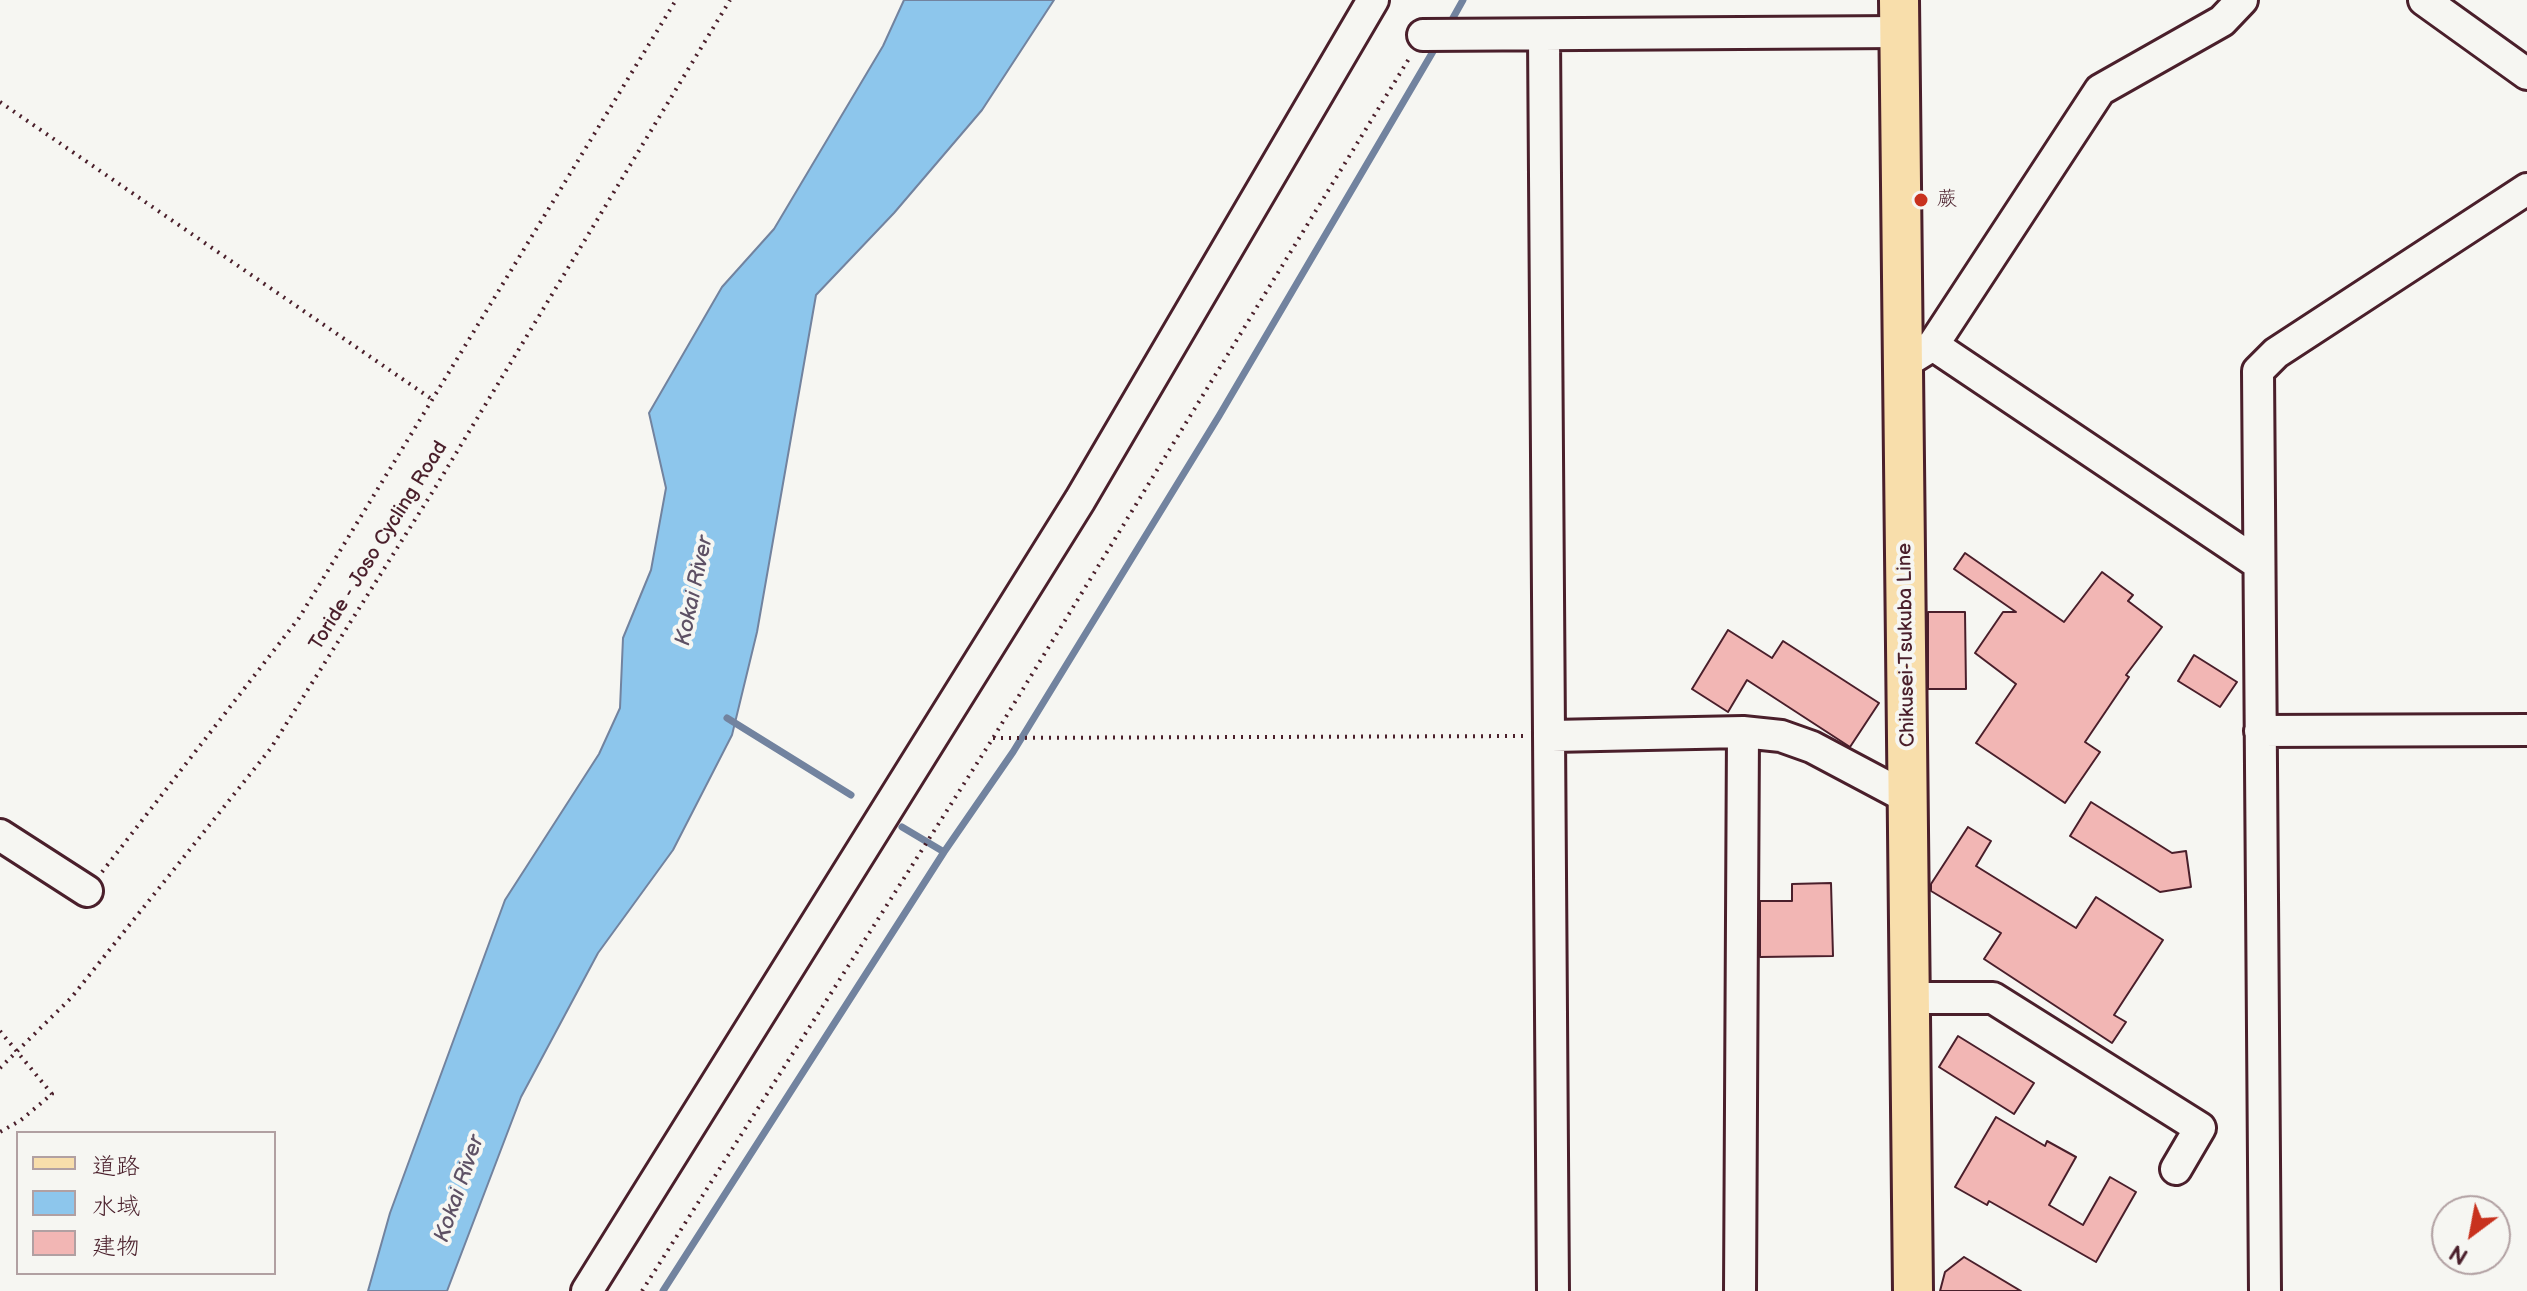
<!DOCTYPE html>
<html>
<head>
<meta charset="utf-8">
<style>
  body { margin:0 }
  #map { position:relative; width:2527px; height:1291px; overflow:hidden; background:#f6f6f2; font-family:"Balsamiq Sans","Klee One",sans-serif }
  canvas { display:block }
  .legend { position:absolute; left:16px; top:1131px; width:260px; height:144px; box-sizing:border-box; background:#f6f6f2; border:2px solid #b1a0a2; margin:0; padding:10px 14px; list-style:none; font-size:24px; color:#4a1f2b }
  .legend li { display:flex; align-items:center; gap:16px; height:40px }
  .legend b { width:40px; border:2px solid #b1a0a2 }
  .north { position:absolute; left:2431px; top:1195px; width:80px; height:80px; box-sizing:border-box; background:#f6f6f2; border:2px solid #b1a0a2; border-radius:50%; rotate:212deg; font-size:22px; font-weight:700; line-height:32px; text-align:center; color:#4a1f2b }
  .north::after { content:''; display:block; margin:auto; width:28px; height:36px; background:#c8321e; clip-path:polygon(50% 0,100% 100%,50% 72%,0 100%) }
</style>
</head>
<body>
<div id="map">
<canvas width="2527" height="1291"></canvas>
<ul class="legend">
<li><b style="height:10px;background:#f8deab"></b>道路</li>
<li><b style="height:22px;background:#8dc6ec"></b>水域</li>
<li><b style="height:22px;background:#f2b6b4"></b>建物</li>
</ul>
<div class="north">N</div>
</div>
<script>
const ctx = document.querySelector('canvas').getContext('2d');
ctx.lineJoin = 'round';
function paint(path, color) { ctx.fillStyle = color; ctx.fill(path, 'evenodd'); }
const shape = rows => new Path2D(rows.map(r => 'M' + r).join(''));
function trace(path, color, width, dash) { ctx.strokeStyle = color; ctx.lineWidth = width; ctx.lineCap = dash ? 'butt' : 'round'; ctx.setLineDash(dash || []); ctx.stroke(path); }
function write(font, color, halo, rows, align = 'center') {
  ctx.font = font + ' "Balsamiq Sans","Klee One",sans-serif'; ctx.lineWidth = 8; ctx.setLineDash([]); ctx.textBaseline = 'middle'; ctx.strokeStyle = halo; ctx.fillStyle = color; for (const [text, x, y, turn = 0] of rows) {
    ctx.save(); ctx.translate(x, y); ctx.rotate((+turn || 0) * Math.PI / 180); ctx.textAlign = isNaN(turn) ? turn : align; if (halo) ctx.strokeText(text, 0, 0); ctx.fillText(text, 0, 0); ctx.restore();
  }
}
const water = shape([
  [904,0,1054,0,982,110,894,213,816,295,757,632,732,735,673,850,598,953,521,1097,447,1291,368,1291,390,1213,505,900,599,754,620,708,623,638,651,570,666,488,649,413,722,287,774,229,883,46,904,0]
]);
paint(water, '#8dc6ec');
trace(water, '#72839f', 2);
trace(shape([
  [1449,25,1463,0],
  [727,718,851,795],
  [902,827,944,852],
  [663,1291,944,852,1013,752,1219,416,1438,43]
]), '#72839f', 7);
const building = shape([
  [1965,553,2064,622,2102,572,2133,595,2128,601,2162,627,2126,675,2129,677,2085,742,2100,752,2065,803,1976,743,2016,684,1975,653,2003,612,2016,612,1954,569,1965,553],
  [1928,612,1965,612,1966,689,1928,689,1928,612],
  [1728,630,1772,658,1783,641,1879,703,1850,747,1747,680,1728,712,1692,689,1728,630],
  [2194,655,2237,682,2220,707,2178,681,2194,655],
  [2091,802,2172,853,2186,851,2191,887,2160,892,2070,836,2091,802],
  [1968,827,1991,841,1976,866,2076,928,2096,897,2163,940,2114,1015,2126,1022,2112,1043,1984,959,2001,933,1931,891,1931,884,1968,827],
  [1831,883,1833,956,1760,957,1760,901,1792,901,1792,884,1831,883],
  [1958,1036,2034,1083,2014,1114,1939,1067,1958,1036],
  [1996,1117,2045,1146,2047,1141,2076,1157,2049,1205,2083,1225,2110,1177,2136,1192,2096,1262,1989,1201,1987,1205,1955,1187,1996,1117],
  [1964,1257,2021,1291,1940,1291,1945,1272,1964,1257]
]);
paint(building, '#f2b6b4');
trace(building, '#4a1f2b', 2);
const minor = shape([
  [2424,0,2527,74],
  [1423,35,1900,32],
  [1544,36,1553,1291],
  [1933,345,2259,564],
  [1904,363,1933,345,2100,90,2222,21,2242,0],
  [2260,731,2527,730],
  [1552,736,1743,732,1781,736,1812,747,1908,798],
  [0,835,87,891],
  [1910,998,1993,998,2200,1128,2176,1169],
  [587,1291,1080,500,1373,0],
  [1740,1291,1743,732],
  [2265,1291,2258,371,2276,353,2527,189]
]);
const major = shape([
  [1899,0,1913,1291]
]);
trace(minor, '#4a1f2b', 36);
trace(major, '#4a1f2b', 44);
trace(shape([
  [0,102,433,400],
  [993,738,1523,736],
  [102,872,299,618,676,0],
  [0,1031,52,1094,21,1120,0,1132],
  [0,1068,71,998,271,748,435,488,730,0],
  [642,1291,993,738,1410,57]
]), '#4a1f2b', 4, [2, 6]);
trace(minor, '#f6f6f2', 30);
trace(major, '#f8deab', 38);
for (const [x, y, r, color] of [
  [1921,200,8,"#c8321e"]
]) { const dot = new Path2D(); dot.arc(x, y, r, 0, 2 * Math.PI); ctx.fillStyle = color; ctx.fill(dot); trace(dot, '#f6f6f2', 3); }
write('20px', '#4a1f2b', '#f6f6f2', [
  ["蕨",1937,200]
], 'left');
write('20px', '#4a1f2b', '#f6f6f2', [
  ["Toride - Joso Cycling Road",379,546,-58],
  ["Chikusei-Tsukuba Line",1907,645,-91]
]);
write('italic 22px', '#5e5165', '#f6f6f2', [
  ["Kokai River",695,591,-78],
  ["Kokai River",460,1189,-71]
]);
</script>
</body>
</html>
